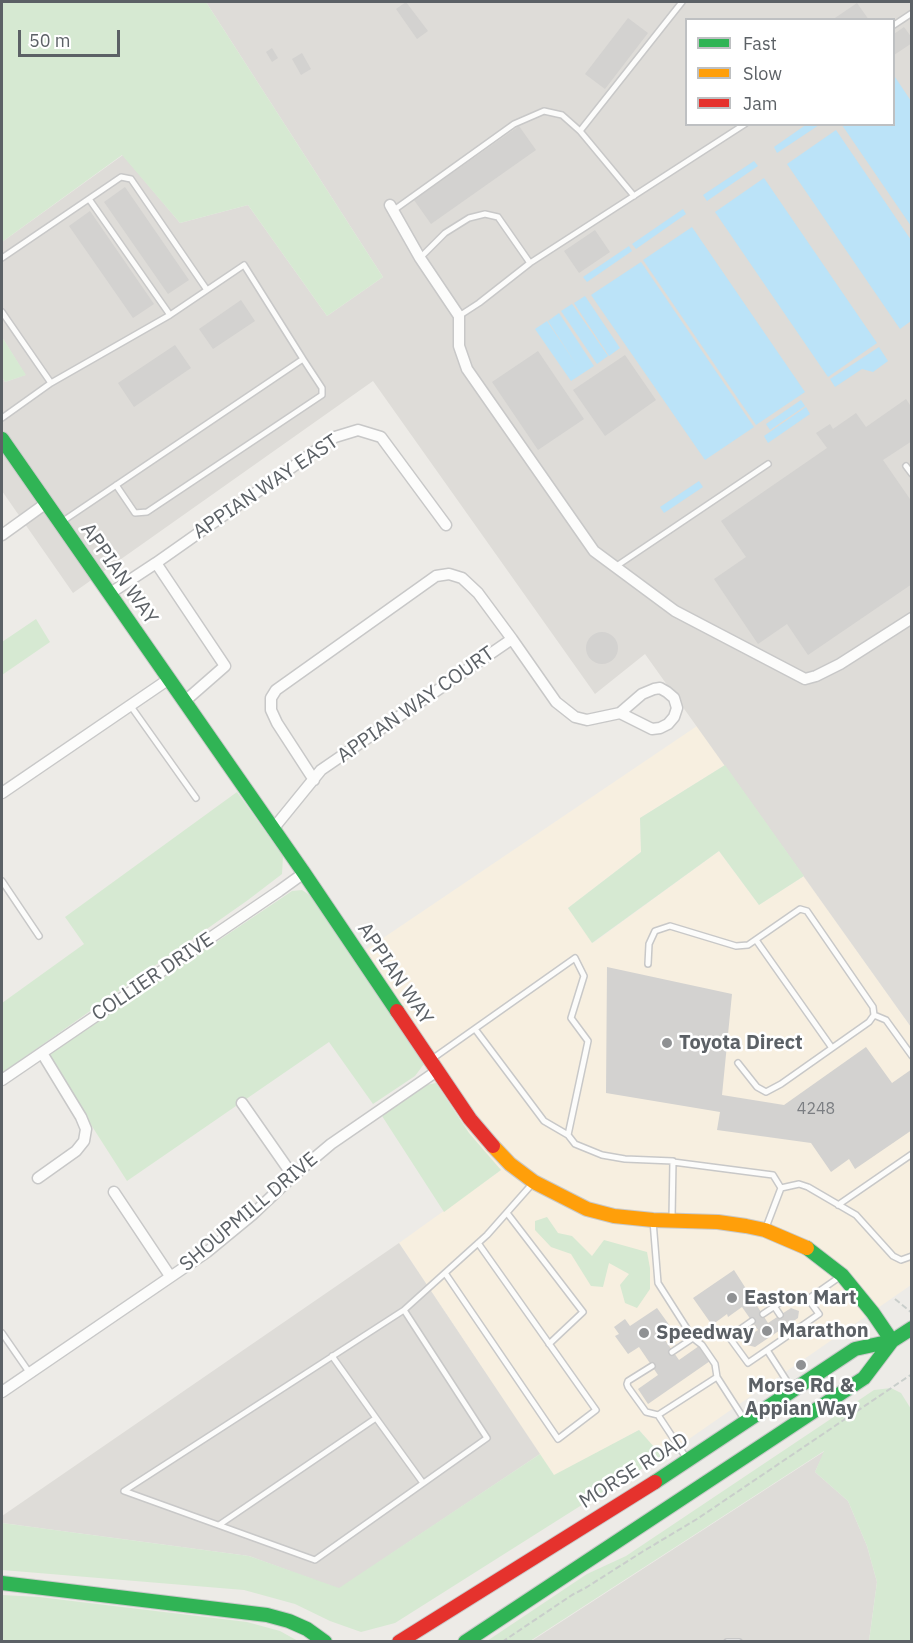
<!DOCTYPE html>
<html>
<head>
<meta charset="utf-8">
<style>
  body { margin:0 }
  #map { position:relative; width:913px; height:1643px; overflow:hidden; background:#edebe7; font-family:"IBM Plex Sans",sans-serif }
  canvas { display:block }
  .frame { position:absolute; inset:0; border:3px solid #5c6166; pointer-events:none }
  .legend { position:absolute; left:685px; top:18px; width:210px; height:108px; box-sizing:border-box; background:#fff; border:2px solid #bec0c2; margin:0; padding:8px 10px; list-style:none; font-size:18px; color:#5c6166 }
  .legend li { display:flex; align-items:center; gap:12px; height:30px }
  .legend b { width:30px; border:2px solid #bec0c2 }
  .scale { position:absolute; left:18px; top:30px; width:102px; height:27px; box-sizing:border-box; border:3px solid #5c6166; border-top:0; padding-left:8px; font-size:18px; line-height:21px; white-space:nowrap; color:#5c6166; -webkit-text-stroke:4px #fff; paint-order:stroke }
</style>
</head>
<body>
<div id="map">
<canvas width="913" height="1643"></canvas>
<div class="frame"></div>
<ul class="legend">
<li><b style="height:8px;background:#30b455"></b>Fast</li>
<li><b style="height:8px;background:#ff9f0a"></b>Slow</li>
<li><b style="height:8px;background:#e5322d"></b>Jam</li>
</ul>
<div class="scale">50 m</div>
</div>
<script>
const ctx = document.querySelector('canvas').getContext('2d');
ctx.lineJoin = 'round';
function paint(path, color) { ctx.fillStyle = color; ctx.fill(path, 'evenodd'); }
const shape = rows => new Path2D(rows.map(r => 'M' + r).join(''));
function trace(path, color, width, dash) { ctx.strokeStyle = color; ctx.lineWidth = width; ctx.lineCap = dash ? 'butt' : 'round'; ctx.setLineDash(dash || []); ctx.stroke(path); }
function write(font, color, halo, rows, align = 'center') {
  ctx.font = font + ' "IBM Plex Sans",sans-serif'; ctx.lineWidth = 5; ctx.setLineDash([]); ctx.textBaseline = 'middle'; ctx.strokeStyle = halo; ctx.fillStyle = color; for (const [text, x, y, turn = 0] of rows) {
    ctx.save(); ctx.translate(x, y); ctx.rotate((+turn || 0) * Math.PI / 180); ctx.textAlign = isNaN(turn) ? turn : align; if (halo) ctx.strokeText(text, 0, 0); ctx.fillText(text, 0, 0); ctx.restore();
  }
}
paint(shape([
  [697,726,725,765,640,818,641,852,568,908,593,943,719,851,759,905,804,876,911,1027,911,1285,663,1457,639,1430,554,1476,399,1243,501,1170,469,1133,352,959]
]), '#f7efe0');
paint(shape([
  [206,2,911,2,911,1027,645,654,595,694,373,381,73,593,2,491,2,377,5,382,25,375,2,337,2,242,123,155,180,223,248,205,327,316,383,277],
  [686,20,894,20,894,124,686,124],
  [399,1243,540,1454,339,1589,249,1556,2,1523,2,1516],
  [825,1451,815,1472,848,1501,867,1546,877,1582,869,1641,530,1642]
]), '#dedcd8');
paint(shape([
  [2,2,206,2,383,277,327,316,248,205,180,223,122,155,2,242],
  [2,337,26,375,5,382,2,377],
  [36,619,50,642,2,675,2,642],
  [725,765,804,876,759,905,719,851,592,943,568,908,641,852,640,818],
  [237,792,283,856,282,874,248,900,2,1073,2,1003,84,944,65,917],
  [302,890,311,896,424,1064,415,1076,373,1104,329,1042,127,1181,47,1056,292,891],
  [436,1083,469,1133,501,1170,444,1212,382,1116,426,1085],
  [547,1217,558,1233,572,1236,592,1256,604,1240,647,1252,650,1268,650,1289,637,1308,625,1303,620,1285,629,1274,609,1263,603,1287,591,1286,571,1254,551,1247,535,1230,535,1221],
  [891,1388,901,1393,911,1409,911,1641,869,1641,877,1582,867,1546,848,1501,815,1472,824,1451,530,1641,487,1641,587,1574,626,1556,874,1390],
  [639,1430,663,1457,615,1484,395,1623,361,1632,330,1621,295,1604,244,1590,2,1570,2,1523,249,1556,339,1588,540,1454,554,1475],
  [2,1595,39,1597,247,1622,280,1631,298,1641,2,1641]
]), '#d6e9d2');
paint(shape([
  [894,77,895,77,911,101,911,226,842,125,894,124],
  [807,124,819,125,777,153,774,147],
  [836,130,911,240,911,321,900,329,787,164],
  [754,161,758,166,707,201,703,195],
  [764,178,877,343,828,377,715,212],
  [683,209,686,214,636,249,632,244],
  [692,227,805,392,756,425,643,260],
  [629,246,632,251,587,282,583,277],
  [641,262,754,427,705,460,591,295],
  [585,296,620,348,609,356,574,303],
  [572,304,608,356,597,364,561,311],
  [559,313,594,366,571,381,535,329,547,321,578,367,548,321],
  [879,347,888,361,873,372,862,369,835,387,830,379],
  [801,400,805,406,770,430,766,424],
  [806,407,810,414,768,443,764,436],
  [699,481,703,487,664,513,660,507]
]), '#bbe3f8');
paint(shape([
  [406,2,428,31,417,39,396,9],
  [857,3,869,20,832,20],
  [628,18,648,33,605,89,585,74],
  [904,27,912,38,912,43,894,55,894,34],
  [272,48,278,58,272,62,266,52],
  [302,53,311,69,301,75,292,59],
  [519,126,536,150,431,224,414,200],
  [125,187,189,280,168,294,104,202],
  [90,211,154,304,133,318,69,226],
  [595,230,610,252,579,273,564,251],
  [241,300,255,321,213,349,199,329],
  [175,345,191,368,134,407,118,383],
  [538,351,584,419,538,450,492,382],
  [625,355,656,400,605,436,573,390],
  [906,399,910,405,912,404,912,441,883,460,912,502,912,584,808,655,787,624,758,644,714,579,746,557,721,521,827,448,816,433,830,424,833,429,856,413,866,427],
  '586 648a16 16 0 1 1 32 0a16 16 0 1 1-32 0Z',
  [607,967,732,994,722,1095,784,1105,866,1047,892,1083,912,1069,912,1130,855,1169,849,1159,831,1172,811,1143,717,1130,720,1112,606,1093],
  [734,1270,768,1323,791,1308,799,1311,798,1318,755,1347,747,1345,746,1338,758,1330,742,1307,728,1317,727,1314,712,1325,693,1298],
  [657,1308,670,1326,660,1333,679,1360,699,1346,710,1361,648,1404,638,1389,658,1375,639,1347,628,1354,615,1336,619,1334,614,1327,625,1319,630,1326]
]), '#d3d2d0');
const lane = shape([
  [894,25,912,13],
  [580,131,682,2],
  [89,199,170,315],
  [394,210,514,124,544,111,562,115,580,131,634,196],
  [421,257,445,233,469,218,485,214,498,217,530,263],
  [2,258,121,177,131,179,207,290,170,315,51,383,2,418],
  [2,312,51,383],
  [459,316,479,303,530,263,745,124],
  [906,466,912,474],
  [116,485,135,513,147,512,322,395,322,388,303,359],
  [63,521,303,359,244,265,207,290],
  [615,567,768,464],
  [130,705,196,798],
  [2,881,39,936],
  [756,940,832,1048],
  [648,964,649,944,655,931,670,926,736,946,748,945,800,909,807,911,873,1007,874,1015,869,1022,781,1084,766,1092,757,1087,738,1063],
  [874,1015,886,1020,912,1056],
  [475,1029,544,1121,568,1135],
  [432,1059,575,958,584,976,571,1018,588,1041,568,1135,575,1144,602,1155,625,1159,673,1161,672,1218],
  [673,1162,773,1175,781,1188,765,1230],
  [781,1188,799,1184,808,1187,856,1215,893,1256,901,1260,912,1256],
  [838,1205,912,1154],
  [507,1213,583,1312,549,1344],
  [653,1221,658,1283,693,1338,702,1345,715,1364,717,1377,744,1419],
  [445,1273,558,1439,596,1410,478,1243],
  [774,1306,780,1315],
  [404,1310,487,1438,315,1560,124,1491,404,1310,487,1235,533,1183],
  [763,1314,784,1300,808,1299],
  [752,1321,729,1337,748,1363,767,1350],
  [2,1333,29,1372],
  [672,1352,693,1338],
  [332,1356,376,1418],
  [652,1366,628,1381,627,1384,628,1387,646,1412,658,1415,687,1459],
  [792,1389,767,1350,819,1314,808,1299,841,1276],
  [658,1415,717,1377],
  [219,1525,376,1418,423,1483],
  [727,1642,739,1642]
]);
const street = shape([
  [390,205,420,258,459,316,459,346,467,369,594,551,675,611,805,679,816,676,840,664,912,618],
  [2,535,45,504],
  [156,563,225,666,185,701],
  [109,594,156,563,335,437,358,430,381,437,446,525],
  [314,780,277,723,271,710,271,698,276,690,436,576,449,574,462,578,478,593,512,639],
  [2,793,169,679],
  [273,829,321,770,512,639,556,702,575,717,587,720,620,713,642,694,654,689,660,688,667,692,674,698,677,708,674,717,668,724,660,728,652,729,620,713],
  [2,1080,279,891,304,873],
  [242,1103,293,1176],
  [38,1178,76,1151,84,1141,86,1129,81,1117,42,1053],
  [114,1192,170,1276],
  [2,1392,207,1252,252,1215,293,1176,331,1144,437,1071]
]);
const fast = shape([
  [2,439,304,873,397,1011],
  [807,1248,842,1275,873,1313,892,1341],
  [655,1482,855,1349,892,1341,912,1328],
  [2,1583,267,1615,289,1621,307,1629,325,1642],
  [465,1642,864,1378,892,1341]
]);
const slow = shape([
  [493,1146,510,1164,534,1182,587,1209,614,1216,653,1220,718,1222,746,1226,765,1230,807,1248]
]);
const jam = shape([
  [397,1011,470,1119,493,1146],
  [399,1642,655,1482]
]);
trace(lane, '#c8c8c8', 8);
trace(street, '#c8c8c8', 13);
trace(fast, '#c9c9c9', 16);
trace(slow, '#c9c9c9', 16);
trace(jam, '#c9c9c9', 16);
trace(shape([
  [895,1299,912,1313],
  [502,1642,572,1595,587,1587,642,1552,697,1519,912,1374]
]), '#c9cecb', 2, [6, 3]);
trace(lane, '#fcfcfb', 5);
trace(street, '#fcfcfb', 10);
trace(fast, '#30b455', 14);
trace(slow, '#ff9f0a', 14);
trace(jam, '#e5322d', 14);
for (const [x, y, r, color] of [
  [667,1043,6,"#8f9193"],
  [732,1298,6,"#8f9193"],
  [767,1331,6,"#8f9193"],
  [644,1333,6,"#8f9193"],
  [801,1365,6,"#8f9193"]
]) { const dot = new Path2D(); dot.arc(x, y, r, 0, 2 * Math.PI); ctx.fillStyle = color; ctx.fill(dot); trace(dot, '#fff', 2); }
write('16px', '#7b7e82', null, [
  ["4248",816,1109]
]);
write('20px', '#5c6166', '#fff', [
  ["APPIAN WAY EAST",266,487,-34],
  ["APPIAN WAY",119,574,55],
  ["APPIAN WAY COURT",416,705,-35],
  ["APPIAN WAY",395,974,56],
  ["COLLIER DRIVE",153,977,-34],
  ["SHOUPMILL DRIVE",249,1212,-40],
  ["MORSE ROAD",634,1471,-32]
]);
write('bold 20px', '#5c6166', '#fff', [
  ["Toyota Direct",679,1043],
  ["Easton Mart",744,1298],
  ["Marathon",779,1331],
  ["Speedway",656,1333],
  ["Morse Rd &",801,1386,"center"],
  ["Appian Way",801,1409,"center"]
], 'left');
</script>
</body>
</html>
